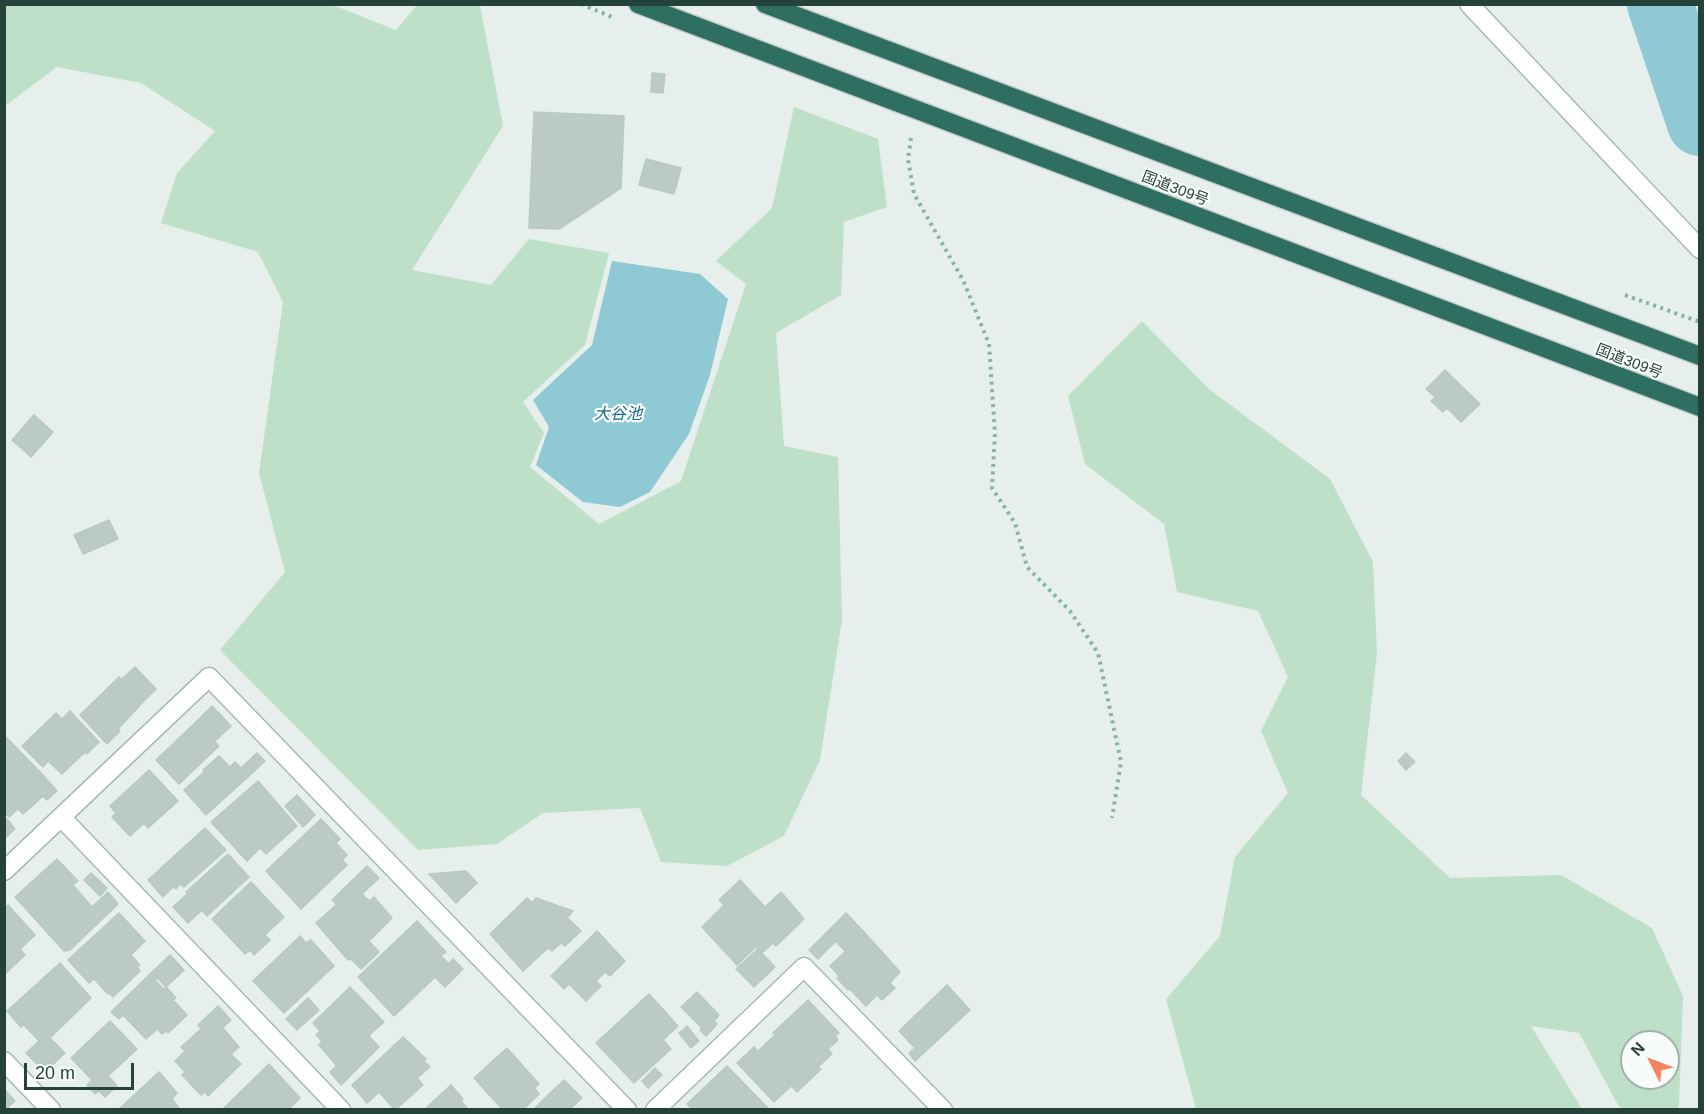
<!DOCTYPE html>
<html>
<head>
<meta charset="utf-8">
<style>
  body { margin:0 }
  #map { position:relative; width:1704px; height:1114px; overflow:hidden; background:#e6efeb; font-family:Arial,sans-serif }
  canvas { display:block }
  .frame { position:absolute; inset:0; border:6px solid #24423a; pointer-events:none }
  .north { position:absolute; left:1620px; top:1030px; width:60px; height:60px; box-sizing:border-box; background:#f7fbf9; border:2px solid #a3b1ad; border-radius:50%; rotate:312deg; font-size:16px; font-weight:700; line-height:24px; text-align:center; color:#24423a }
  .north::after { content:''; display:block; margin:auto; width:21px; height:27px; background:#f4845f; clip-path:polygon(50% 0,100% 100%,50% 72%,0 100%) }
  .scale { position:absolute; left:24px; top:1063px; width:110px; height:27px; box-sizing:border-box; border:3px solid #24423a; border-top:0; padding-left:8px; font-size:18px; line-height:21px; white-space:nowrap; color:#24423a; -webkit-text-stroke:4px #f7fbf9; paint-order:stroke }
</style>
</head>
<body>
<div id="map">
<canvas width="1704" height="1114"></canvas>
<div class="frame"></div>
<div class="north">N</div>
<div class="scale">20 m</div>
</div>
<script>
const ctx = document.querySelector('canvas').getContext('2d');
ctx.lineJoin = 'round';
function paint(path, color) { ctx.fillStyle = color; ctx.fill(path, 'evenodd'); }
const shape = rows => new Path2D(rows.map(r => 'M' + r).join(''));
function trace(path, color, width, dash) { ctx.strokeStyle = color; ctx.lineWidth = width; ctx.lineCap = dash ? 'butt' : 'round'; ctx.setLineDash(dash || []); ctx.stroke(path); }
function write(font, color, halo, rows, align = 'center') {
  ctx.font = font + ' Arial,"Noto Sans JP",sans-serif'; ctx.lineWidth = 4.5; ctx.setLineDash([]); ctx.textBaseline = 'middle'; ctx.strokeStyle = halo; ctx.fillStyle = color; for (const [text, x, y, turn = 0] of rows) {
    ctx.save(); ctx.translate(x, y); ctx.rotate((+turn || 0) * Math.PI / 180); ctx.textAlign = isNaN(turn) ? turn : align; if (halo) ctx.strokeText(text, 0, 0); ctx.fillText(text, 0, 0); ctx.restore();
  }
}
paint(shape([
  [5,4,333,5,396,30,417,5,480,5,503,126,412,270,491,285,529,239,609,253,585,345,523,402,544,433,530,467,599,524,681,481,746,284,716,261,772,208,794,107,878,139,887,207,844,222,841,295,776,333,784,446,838,457,842,620,820,760,784,836,727,866,661,862,640,808,543,813,497,844,418,850,220,650,285,572,259,473,283,302,258,252,161,223,177,173,215,131,141,83,57,67,5,106],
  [1142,321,1209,389,1330,479,1373,562,1377,653,1361,795,1450,878,1561,875,1652,928,1683,996,1679,1105,1677,1109,1623,1109,1618,1105,1579,1033,1531,1026,1582,1109,1196,1109,1166,999,1220,936,1235,857,1288,793,1261,731,1288,677,1258,611,1177,592,1164,524,1085,464,1068,396],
  [1632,1042,1668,1042,1668,1078,1632,1078]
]), '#bfe0c8');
paint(shape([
  [612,261,700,274,728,299,710,375,689,434,650,492,620,507,583,502,536,465,549,427,533,400,592,345]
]), '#8ec9d4');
trace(shape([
  [1660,4,1700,123]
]), '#8ec9d4', 66);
const building = shape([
  [652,73,665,74,663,93,651,92,652,73],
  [534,112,624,116,621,188,559,229,529,228,534,112],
  [646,159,681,168,674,194,639,185,646,159],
  [1445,370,1480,404,1461,422,1447,408,1443,412,1431,401,1435,397,1426,389,1445,370],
  [34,415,53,432,31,457,12,440,34,415],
  [109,520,118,539,83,554,74,535,109,520],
  [135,667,156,689,143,702,122,679,135,667],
  [119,677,143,702,118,729,120,731,107,744,80,715,119,677],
  [212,706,231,726,215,741,196,722,212,706],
  [70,711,99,742,87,754,85,752,62,774,48,761,43,767,22,746,56,713,62,719,70,711],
  [196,722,219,746,179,784,156,760,196,722],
  [4,735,42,774,40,777,51,789,23,814,18,809,9,817,4,812,4,735],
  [257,753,265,761,249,776,241,768,257,753],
  [1406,753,1415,762,1406,770,1398,761,1406,753],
  [219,756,230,767,235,762,249,776,206,815,184,790,204,772,203,770,219,756],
  [149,770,178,801,148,828,144,823,130,836,112,817,116,813,110,806,149,770],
  [42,774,57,791,47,800,43,796,51,789,40,777,42,774],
  [258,781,297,826,266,854,260,848,247,861,211,822,258,781],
  [297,795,315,815,303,827,285,806,297,795],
  [7,819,15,829,4,839,4,821,7,819],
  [321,819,340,839,336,843,347,855,342,860,347,865,301,909,266,871,321,819],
  [205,828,226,850,184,887,180,884,176,889,173,887,163,897,148,880,205,828],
  [228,854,249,877,207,916,202,910,188,923,173,907,187,894,186,892,228,854],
  [57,859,78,881,73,885,92,907,108,892,118,904,70,950,64,951,15,897,57,859],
  [367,866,379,878,344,911,332,900,367,866],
  [466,871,477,883,456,903,429,874,466,871],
  [91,873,107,888,100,896,84,880,91,873],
  [740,880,765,907,781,892,804,919,776,946,773,943,762,953,756,947,737,965,702,927,724,905,719,900,740,880],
  [251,882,284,917,265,935,270,940,254,955,250,950,245,954,212,919,251,882],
  [362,894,369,901,374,897,392,918,369,941,379,952,361,969,351,959,348,960,316,923,337,904,344,911,362,894],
  [527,898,547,917,557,908,581,931,565,946,561,943,552,951,548,948,523,971,490,934,527,898],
  [536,898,573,911,568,917,557,908,547,917,532,903,536,898],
  [8,905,35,935,20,949,25,955,4,975,4,909,8,905],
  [119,913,145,941,131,955,140,965,137,967,140,971,113,997,109,993,108,994,94,979,89,983,68,960,119,913],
  [846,913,865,933,846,952,827,932,846,913],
  [417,921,446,952,441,956,449,964,394,1016,358,977,417,921],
  [597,931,625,961,610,976,605,972,596,981,601,986,586,1001,569,984,564,989,551,976,597,931],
  [827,932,836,941,818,959,809,950,827,932],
  [865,933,900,972,890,983,895,988,882,1000,877,995,866,1006,849,988,848,990,837,978,839,976,830,966,865,933],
  [300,936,306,943,311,940,334,966,284,1013,253,981,300,936],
  [758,949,775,967,754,987,736,969,758,949],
  [170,955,184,970,166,987,152,972,170,955],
  [453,959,463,969,445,987,435,977,453,959],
  [60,963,91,998,50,1038,65,1053,45,1072,26,1053,39,1041,24,1025,21,1027,7,1011,60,963],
  [152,972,158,977,155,980,163,989,166,987,176,998,173,1000,187,1015,168,1033,166,1031,162,1034,157,1029,146,1039,123,1015,119,1019,111,1012,152,972],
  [947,985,970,1010,915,1061,909,1053,915,1048,899,1031,947,985],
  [350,987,384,1022,336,1065,319,1045,322,1041,316,1035,320,1031,313,1023,350,987],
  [697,992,719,1015,714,1021,717,1024,706,1036,700,1030,702,1028,681,1007,697,992],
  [649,994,678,1026,663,1040,671,1049,634,1083,596,1043,649,994],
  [308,998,319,1010,297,1030,286,1019,308,998],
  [808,1000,839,1033,835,1036,838,1040,828,1049,832,1054,818,1067,821,1069,797,1092,758,1051,775,1035,773,1033,808,1000],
  [218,1006,231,1020,210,1039,198,1025,218,1006],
  [110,1021,137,1049,108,1076,117,1086,105,1097,99,1091,95,1094,87,1085,92,1080,71,1058,110,1021],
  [687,1026,699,1041,691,1048,679,1033,687,1026],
  [222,1027,239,1047,231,1054,241,1064,208,1096,205,1092,201,1095,182,1075,185,1072,175,1061,185,1051,181,1047,201,1029,210,1039,222,1027],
  [369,1036,379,1047,341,1085,330,1072,369,1036],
  [403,1037,426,1059,424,1061,430,1067,417,1078,423,1085,395,1110,379,1092,367,1103,352,1085,403,1037],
  [754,1047,791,1086,774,1102,737,1063,754,1047],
  [507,1048,539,1084,511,1110,503,1110,474,1078,507,1048],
  [269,1064,300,1098,288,1110,222,1110,269,1064],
  [727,1066,769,1109,769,1110,693,1110,687,1104,727,1066],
  [655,1068,662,1075,648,1088,642,1081,655,1068],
  [159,1072,177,1093,172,1099,179,1108,177,1110,118,1110,159,1072],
  [564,1080,582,1098,569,1110,564,1110,550,1093,564,1080],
  [451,1085,463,1099,461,1101,469,1110,424,1110,451,1085],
  [4,1089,15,1101,5,1110,4,1110,4,1089],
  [535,1089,539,1094,523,1110,511,1110,535,1089],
  [550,1093,564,1110,533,1110,550,1093]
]);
paint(building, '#bbcac4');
trace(building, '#b8c9c2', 1.5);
const minor = shape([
  [1469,4,1700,249],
  [61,817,341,1110],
  [4,871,209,677,627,1110],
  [4,1061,51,1110],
  [655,1110,804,967,943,1110]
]);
const highway = shape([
  [638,4,1700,407],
  [765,4,1700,356]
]);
trace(minor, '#a8b8b2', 21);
trace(highway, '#c2cac8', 21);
trace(shape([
  [581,4,612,17],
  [911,138,908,159,914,194,963,280,989,344,995,434,992,488,1015,523,1027,567,1070,611,1098,653,1121,762,1112,818],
  [1625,295,1700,322]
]), '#86b3a5', 4, [3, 4.5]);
trace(minor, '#fff', 18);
trace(highway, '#2f6f62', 18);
write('15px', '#24423a', '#f7fbf9', [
  ["国道309号",1175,189,21],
  ["国道309号",1629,362,21]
]);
write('italic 16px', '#1c6f80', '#f7fbf9', [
  ["大谷池",618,415]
]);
</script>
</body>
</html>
